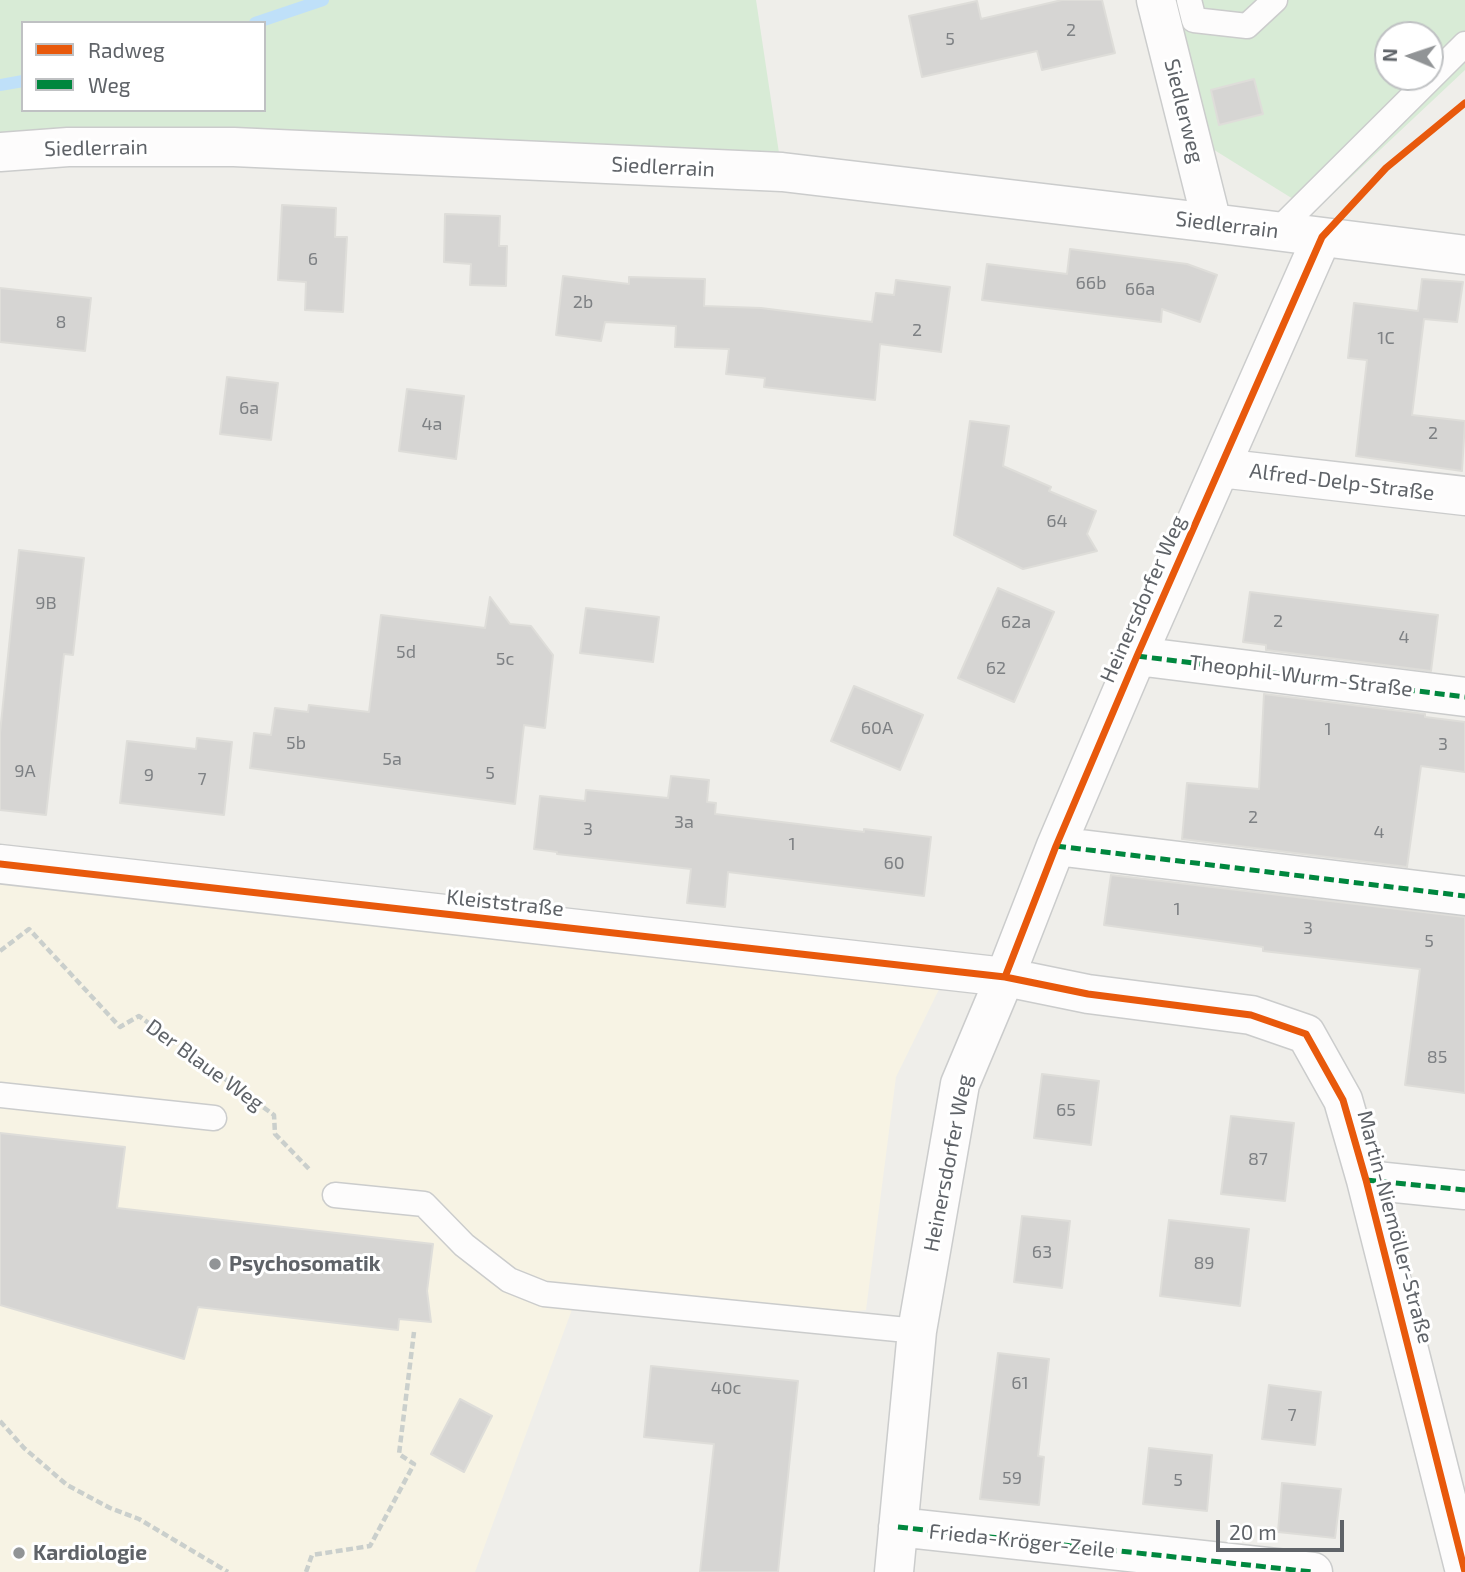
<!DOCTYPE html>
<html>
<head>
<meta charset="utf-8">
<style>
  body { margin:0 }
  #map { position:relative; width:1465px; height:1572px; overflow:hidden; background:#efeeea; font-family:"Exo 2",sans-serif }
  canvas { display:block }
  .legend { position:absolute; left:21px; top:21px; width:245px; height:91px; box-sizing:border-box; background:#fff; border:2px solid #bfc1c3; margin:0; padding:9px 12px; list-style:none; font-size:21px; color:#5f6368 }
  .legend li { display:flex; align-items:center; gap:14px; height:35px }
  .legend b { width:35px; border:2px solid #bfc1c3 }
  .north { position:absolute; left:1374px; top:21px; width:70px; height:70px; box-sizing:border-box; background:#fff; border:2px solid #bfc1c3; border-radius:50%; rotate:272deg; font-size:19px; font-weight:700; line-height:28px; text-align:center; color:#5f6368 }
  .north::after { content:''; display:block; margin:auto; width:24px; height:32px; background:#919496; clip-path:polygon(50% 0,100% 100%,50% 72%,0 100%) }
  .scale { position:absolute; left:1216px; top:1520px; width:128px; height:32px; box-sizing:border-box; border:4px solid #5f6368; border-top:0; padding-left:9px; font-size:21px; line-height:24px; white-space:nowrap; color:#5f6368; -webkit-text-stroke:5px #fff; paint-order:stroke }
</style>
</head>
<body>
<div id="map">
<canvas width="1465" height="1572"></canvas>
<ul class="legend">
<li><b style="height:9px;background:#e8590c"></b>Radweg</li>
<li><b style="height:9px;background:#00873e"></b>Weg</li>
</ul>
<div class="north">N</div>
<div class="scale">20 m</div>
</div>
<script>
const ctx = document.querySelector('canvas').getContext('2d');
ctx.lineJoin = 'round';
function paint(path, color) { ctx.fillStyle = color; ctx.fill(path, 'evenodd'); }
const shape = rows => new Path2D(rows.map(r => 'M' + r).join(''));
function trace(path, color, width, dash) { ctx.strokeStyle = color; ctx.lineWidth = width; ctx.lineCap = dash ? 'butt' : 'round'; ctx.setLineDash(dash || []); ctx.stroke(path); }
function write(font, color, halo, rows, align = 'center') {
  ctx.font = font + ' "Exo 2",sans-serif'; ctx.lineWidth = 6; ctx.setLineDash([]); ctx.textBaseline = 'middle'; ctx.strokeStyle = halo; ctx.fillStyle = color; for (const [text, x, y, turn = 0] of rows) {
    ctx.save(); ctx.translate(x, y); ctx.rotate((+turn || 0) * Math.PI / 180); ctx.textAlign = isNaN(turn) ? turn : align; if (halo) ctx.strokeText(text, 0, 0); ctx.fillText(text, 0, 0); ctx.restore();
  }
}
paint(shape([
  [0,861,947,973,896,1077,866,1310,797,1320,577,1296,475,1572,0,1572]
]), '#f7f3e4');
paint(shape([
  [0,0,756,0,779,153,0,152],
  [23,23,264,23,264,110,23,110],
  [1172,0,1465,0,1465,70,1314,212,1203,143],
  [1388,35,1430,35,1430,77,1388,77]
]), '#d8ebd6');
trace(shape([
  [255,23,323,0],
  [0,85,23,81]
]), '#bfe0f9', 12);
const building = shape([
  [1062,0,1102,0,1115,53,1042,70,1037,51,922,77,909,16,977,1,981,19,1062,0],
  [1254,79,1263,114,1219,125,1211,90,1254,79],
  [282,205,336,208,335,237,347,237,343,312,305,310,306,282,278,280,282,205],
  [445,214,500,216,499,246,507,246,506,286,470,285,471,264,444,262,445,214],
  [1070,249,1187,264,1217,275,1200,322,1162,309,1161,322,982,300,987,264,1067,274,1070,249],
  [563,276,629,284,629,277,705,279,704,306,761,308,872,322,876,293,894,295,896,280,950,287,941,352,880,344,875,400,764,387,765,378,726,374,729,349,675,347,676,326,605,322,601,341,556,335,563,276],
  [1422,279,1463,282,1457,322,1424,319,1412,415,1465,421,1462,471,1356,456,1367,360,1348,358,1354,303,1418,311,1422,279],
  [0,288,91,298,85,351,0,342,0,288],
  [227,377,278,383,271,440,220,434,227,377],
  [407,389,464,396,456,459,399,451,407,389],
  [970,421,1009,426,1003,466,1051,487,1049,491,1096,511,1087,534,1097,551,1023,569,954,535,970,421],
  [19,550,84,558,73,655,64,654,46,815,0,810,0,733,19,550],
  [998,588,1054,612,1014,702,958,678,998,588],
  [1250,592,1438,615,1431,671,1266,650,1266,645,1243,642,1250,592],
  [490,597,510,624,531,626,553,655,545,728,524,725,515,804,250,768,254,733,271,735,275,708,308,712,309,705,369,712,381,615,485,628,490,597],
  [586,608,659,617,653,662,580,653,586,608],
  [854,686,923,715,900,770,831,741,854,686],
  [1264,694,1425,714,1425,717,1465,722,1465,772,1421,766,1407,867,1182,839,1187,783,1259,789,1264,694],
  [197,738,232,742,224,815,120,803,127,741,196,749,197,738],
  [671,776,709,780,707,802,716,803,715,814,864,832,864,829,931,837,924,896,728,872,725,907,687,903,691,869,557,854,557,852,534,849,540,796,585,801,586,790,668,798,671,776],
  [1111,875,1465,917,1465,1093,1405,1085,1420,969,1263,951,1263,947,1104,925,1111,875],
  [1042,1074,1099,1081,1091,1145,1034,1138,1042,1074],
  [1231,1116,1294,1123,1285,1201,1221,1194,1231,1116],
  [0,1133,125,1147,117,1208,433,1244,427,1291,431,1322,399,1319,398,1330,198,1307,184,1359,0,1305,0,1133],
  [1022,1216,1070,1221,1062,1288,1014,1282,1022,1216],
  [1169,1220,1249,1229,1240,1306,1160,1296,1169,1220],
  [998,1353,1049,1359,1038,1456,1044,1457,1039,1505,980,1499,998,1353],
  [651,1366,798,1381,778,1572,700,1572,714,1444,644,1437,651,1366],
  [1269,1385,1321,1392,1315,1445,1262,1439,1269,1385],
  [460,1399,492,1416,464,1472,431,1454,460,1399],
  [1149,1448,1212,1455,1207,1511,1143,1504,1149,1448],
  [1282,1483,1341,1489,1335,1538,1278,1532,1282,1483]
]);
paint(building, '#d6d5d3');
trace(building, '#deddd9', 2);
const lane = shape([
  [1189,0,1194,20,1247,26,1275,0],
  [1277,231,1465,44],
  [0,1095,214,1118],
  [335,1195,424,1204,464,1245,509,1280,544,1294,917,1331]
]);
const street = shape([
  [1156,0,1212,223],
  [0,152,68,147,234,147,782,172,1212,223,1465,255],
  [1220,468,1465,496],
  [1137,656,1465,697],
  [1056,846,1465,896],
  [0,864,1005,977,1088,994,1251,1015,1306,1034,1343,1100,1366,1180,1465,1572],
  [1366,1180,1465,1190],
  [898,1527,1313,1572],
  [894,1572,917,1331,960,1084,1005,977,1056,846,1137,656,1322,237]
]);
trace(lane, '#cbcccc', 27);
trace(street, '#cbcccc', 41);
trace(shape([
  [0,951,29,929,120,1027,139,1016,274,1115,275,1134,311,1171],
  [0,1421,24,1448,67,1485,110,1508,139,1519,228,1572],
  [306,1572,312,1555,370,1546,414,1464,399,1454,414,1332]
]), '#cacfcc', 4.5, [7, 3.5]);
trace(lane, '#fdfcfc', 24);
trace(street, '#fdfcfc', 38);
trace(shape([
  [1137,656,1465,697],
  [1056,846,1465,896],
  [1366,1180,1465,1190],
  [898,1527,1313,1572]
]), '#00873e', 5, [10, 5]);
trace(shape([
  [0,864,1005,977,1088,994,1251,1015,1306,1034,1343,1100,1366,1180,1465,1572],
  [1005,977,1056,846,1137,656,1322,237,1386,168,1465,103]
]), '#e8590c', 7);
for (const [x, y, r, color] of [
  [215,1264,7,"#919496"],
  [19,1553,7,"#919496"]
]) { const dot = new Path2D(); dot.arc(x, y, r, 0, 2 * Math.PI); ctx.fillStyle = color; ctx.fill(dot); trace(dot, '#fff', 2.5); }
write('18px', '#7e8184', null, [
  ["2",1071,30],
  ["5",950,39],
  ["6",313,259],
  ["66b",1091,283],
  ["66a",1140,289],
  ["2b",583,302],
  ["8",61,322],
  ["2",917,330],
  ["1C",1386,338],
  ["6a",249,408],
  ["4a",432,424],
  ["2",1433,433],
  ["64",1057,521],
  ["9B",46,603],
  ["2",1278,621],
  ["62a",1016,622],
  ["4",1404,637],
  ["5d",406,652],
  ["5c",505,659],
  ["62",996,668],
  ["60A",877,728],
  ["1",1328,729],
  ["5b",296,743],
  ["3",1443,744],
  ["5a",392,759],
  ["9A",25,771],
  ["5",490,773],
  ["9",149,775],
  ["7",202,779],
  ["2",1253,817],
  ["3a",684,822],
  ["3",588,829],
  ["4",1379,832],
  ["1",792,844],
  ["60",894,863],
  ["1",1177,909],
  ["3",1308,928],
  ["5",1429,941],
  ["85",1437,1057],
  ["65",1066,1110],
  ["87",1258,1159],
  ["63",1042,1252],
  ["89",1204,1263],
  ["61",1020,1383],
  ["40c",726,1388],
  ["7",1292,1415],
  ["59",1012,1478],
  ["5",1178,1480]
]);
write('21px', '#5f6368', '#fff', [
  ["Siedlerweg",1184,111,76],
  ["Siedlerrain",96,148,-1],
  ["Siedlerrain",663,167,3],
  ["Siedlerrain",1227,225,7],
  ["Alfred-Delp-Straße",1342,482,7],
  ["Heinersdorfer Weg",1143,599,-66],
  ["Theophil-Wurm-Straße",1301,676,7],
  ["Kleiststraße",505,903,6],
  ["Der Blaue Weg",205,1065,36],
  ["Heinersdorfer Weg",948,1163,-79],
  ["Martin-Niemöller-Straße",1395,1227,75],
  ["Frieda-Kröger-Zeile",1022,1541,6]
]);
write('bold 21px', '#5f6368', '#fff', [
  ["Psychosomatik",229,1264],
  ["Kardiologie",33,1553]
], 'left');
</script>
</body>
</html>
